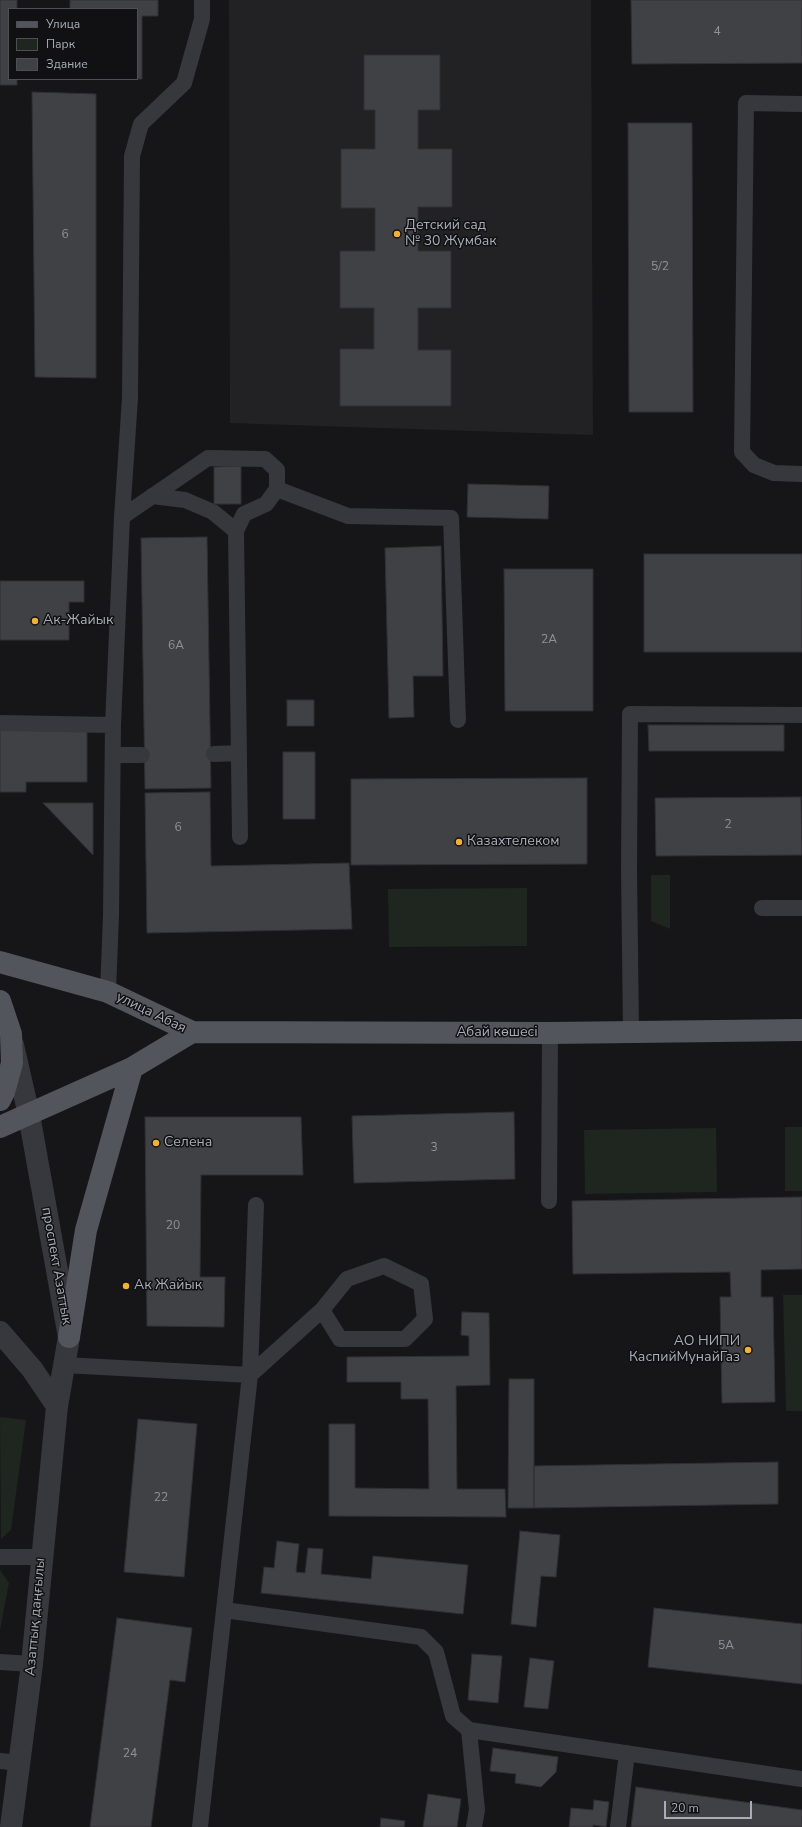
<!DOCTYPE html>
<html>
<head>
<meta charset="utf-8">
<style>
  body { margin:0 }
  #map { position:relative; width:802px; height:1827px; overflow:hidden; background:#161618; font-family:"Nunito Sans",sans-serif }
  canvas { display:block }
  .legend { position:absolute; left:8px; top:8px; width:130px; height:72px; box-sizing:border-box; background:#111113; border:1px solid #4d4f55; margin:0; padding:5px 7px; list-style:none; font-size:12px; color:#a8adb8 }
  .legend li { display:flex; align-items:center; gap:8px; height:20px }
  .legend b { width:20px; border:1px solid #4d4f55 }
  .scale { position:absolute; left:664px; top:1801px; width:88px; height:18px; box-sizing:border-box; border:2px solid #a8adb8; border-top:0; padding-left:5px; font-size:12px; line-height:14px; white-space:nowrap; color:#a8adb8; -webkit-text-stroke:3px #111113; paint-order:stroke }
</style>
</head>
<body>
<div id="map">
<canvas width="802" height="1827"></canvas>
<ul class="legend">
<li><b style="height:5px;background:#53555c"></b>Улица</li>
<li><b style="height:11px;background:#1e261f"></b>Парк</li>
<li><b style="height:11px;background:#404145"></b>Здание</li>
</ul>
<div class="scale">20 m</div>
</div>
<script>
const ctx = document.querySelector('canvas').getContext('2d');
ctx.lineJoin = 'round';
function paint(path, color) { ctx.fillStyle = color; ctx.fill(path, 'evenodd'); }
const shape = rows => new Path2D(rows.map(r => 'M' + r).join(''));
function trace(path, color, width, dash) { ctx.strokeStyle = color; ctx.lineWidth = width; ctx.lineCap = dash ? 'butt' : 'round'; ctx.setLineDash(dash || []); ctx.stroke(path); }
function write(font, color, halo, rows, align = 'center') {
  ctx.font = font + ' "Nunito Sans",sans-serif'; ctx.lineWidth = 3; ctx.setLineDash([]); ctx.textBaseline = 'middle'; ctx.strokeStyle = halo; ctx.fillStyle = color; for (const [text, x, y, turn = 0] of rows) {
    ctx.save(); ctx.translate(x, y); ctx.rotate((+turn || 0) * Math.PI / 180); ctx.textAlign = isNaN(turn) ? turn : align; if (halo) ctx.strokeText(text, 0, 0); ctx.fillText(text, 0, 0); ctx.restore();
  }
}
paint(shape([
  [229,0,591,0,593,435,230,423]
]), '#222225');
paint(shape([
  [651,875,670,875,670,929,651,921],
  [527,888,527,946,389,947,388,889],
  [785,1127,802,1127,802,1191,785,1191],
  [716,1128,717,1192,585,1194,584,1130],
  [783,1295,802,1295,802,1411,786,1411],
  [0,1417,26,1420,11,1530,1,1539],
  [0,1570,9,1583,0,1630]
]), '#1e261f');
const building = shape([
  [0,0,17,0,17,9,9,9,9,79,17,79,17,85,0,85,0,0],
  [70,0,158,0,158,16,142,16,142,79,137,79,137,9,70,9,70,0],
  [631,0,802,0,802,63,632,64,631,0],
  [364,55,440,55,440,110,418,110,418,149,452,149,452,207,418,207,418,251,451,251,451,308,418,308,418,350,451,350,451,406,340,406,340,349,374,349,374,308,340,308,340,251,375,251,375,208,341,208,341,149,375,149,375,110,364,110,364,55],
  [32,92,96,94,96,378,35,377,32,92],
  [628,123,692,123,693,412,629,412,628,123],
  [241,466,241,504,214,504,214,467,241,466],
  [468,484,549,486,548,519,467,517,468,484],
  [207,537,211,788,145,789,141,538,207,537],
  [441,546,443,676,413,676,414,717,389,718,385,548,441,546],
  [644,554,802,554,802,652,644,652,644,554],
  [504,569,593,569,593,711,505,711,504,569],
  [0,581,84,581,84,602,69,602,69,640,0,640,0,581],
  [287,700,314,700,314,726,287,726,287,700],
  [87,725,87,782,26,782,26,792,0,792,0,726,87,725],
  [648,725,784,725,784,751,649,751,648,725],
  [283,752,315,752,315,819,283,819,283,752],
  [587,778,587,864,351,865,351,779,587,778],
  [210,792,211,866,349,863,352,929,147,933,145,793,210,792],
  [801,797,802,855,656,856,655,798,801,797],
  [43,803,93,803,93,855,43,803],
  [514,1112,515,1179,354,1183,352,1116,514,1112],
  [145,1117,301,1117,303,1175,201,1175,200,1277,225,1277,224,1327,147,1326,145,1117],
  [802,1197,802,1269,761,1270,761,1297,773,1297,775,1402,722,1403,720,1297,731,1297,730,1272,573,1274,572,1201,802,1197],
  [462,1312,489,1313,490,1385,456,1386,457,1489,505,1489,506,1517,329,1516,329,1424,355,1424,355,1488,429,1489,428,1399,401,1399,401,1382,347,1382,347,1357,469,1356,469,1336,461,1335,462,1312],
  [509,1379,534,1379,534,1508,508,1508,509,1379],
  [138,1419,197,1424,184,1577,124,1572,138,1419],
  [778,1462,778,1504,534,1508,534,1466,778,1462],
  [520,1531,560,1535,556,1577,541,1576,536,1627,511,1624,520,1531],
  [277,1541,299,1544,296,1572,305,1573,308,1548,323,1549,321,1574,371,1579,373,1556,468,1565,463,1614,261,1593,264,1567,274,1568,277,1541],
  [654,1608,802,1624,802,1684,648,1667,654,1608],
  [117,1618,192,1628,185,1682,170,1680,151,1827,90,1827,117,1618],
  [472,1654,502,1656,498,1703,468,1700,472,1654],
  [530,1658,554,1661,548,1709,524,1707,530,1658],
  [493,1748,558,1757,556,1772,541,1787,515,1783,516,1774,490,1771,493,1748],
  [636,1787,802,1810,802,1827,631,1827,636,1787],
  [428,1794,461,1799,457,1827,423,1827,428,1794],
  [594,1800,609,1802,606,1827,593,1825,593,1827,569,1827,571,1808,593,1810,594,1800],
  [381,1818,405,1821,404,1827,380,1827,381,1818]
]);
paint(building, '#404145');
trace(building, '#303034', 1);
trace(shape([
  [802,104,746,103,742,452,754,465,774,473,802,474],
  [277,489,348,516,451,518,458,720],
  [152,496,185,500,213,512,236,531],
  [122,517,208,458,265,459,277,470,277,489,266,504,244,514,236,531,240,837],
  [0,723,113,725],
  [214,754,239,753],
  [113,755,142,755],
  [762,908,802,908],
  [108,992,111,915,113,725,122,517,130,398,132,156,141,124,184,83,202,19,202,0],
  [631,1032,629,870,630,714,802,715],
  [549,1201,550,1033],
  [64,1365,250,1375,256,1205],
  [0,1557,42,1557],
  [224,1610,421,1637,436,1652,453,1716,469,1730,802,1779],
  [0,1662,32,1664],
  [469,1730,477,1810,474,1827],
  [0,1761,20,1763],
  [200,1827,250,1375,322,1310,347,1279,384,1266,421,1284,425,1319,405,1339,340,1339,322,1310],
  [618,1827,627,1753]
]), '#37383d', 16);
trace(shape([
  [0,1332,32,1369,57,1406],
  [11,1827,32,1664,57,1406,69,1337,29,1115,13,1045]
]), '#37383d', 22);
trace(shape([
  [0,962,108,992,192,1032,550,1033,802,1030],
  [0,1001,11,1034,12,1063,4,1092,0,1100],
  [0,1127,132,1068,192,1032],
  [69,1337,86,1230,132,1068]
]), '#53555c', 22);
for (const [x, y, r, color] of [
  [397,234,4,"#f2b134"],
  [35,621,4,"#f2b134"],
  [459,842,4,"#f2b134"],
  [156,1143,4,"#f2b134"],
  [126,1286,4,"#f2b134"],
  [748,1350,4,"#f2b134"]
]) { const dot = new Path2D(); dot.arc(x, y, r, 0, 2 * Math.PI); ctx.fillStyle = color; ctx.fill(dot); trace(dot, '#111113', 1.5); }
write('12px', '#8e929b', null, [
  ["4",717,32],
  ["6",65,235],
  ["5/2",660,267],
  ["2А",549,640],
  ["6А",176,646],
  ["2",728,825],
  ["6",178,828],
  ["3",434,1148],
  ["20",173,1226],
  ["22",161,1498],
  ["5А",726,1646],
  ["24",130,1754]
]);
write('14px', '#a8adb8', '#111113', [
  ["Детский сад",405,226],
  ["№ 30 Жумбак",405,242],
  ["Ак-Жайык",43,621],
  ["Казахтелеком",467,842],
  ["Селена",164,1143],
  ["Ак Жайык",134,1286],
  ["АО НИПИ",740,1342,"right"],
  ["КаспийМунайГаз",740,1358,"right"]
], 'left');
write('14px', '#a8adb8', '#111113', [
  ["улица Абая",151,1013,26],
  ["Абай көшесі",497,1033],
  ["проспект Азаттык",56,1266,80],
  ["Азаттық даңғылы",36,1617,-85]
]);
</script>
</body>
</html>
